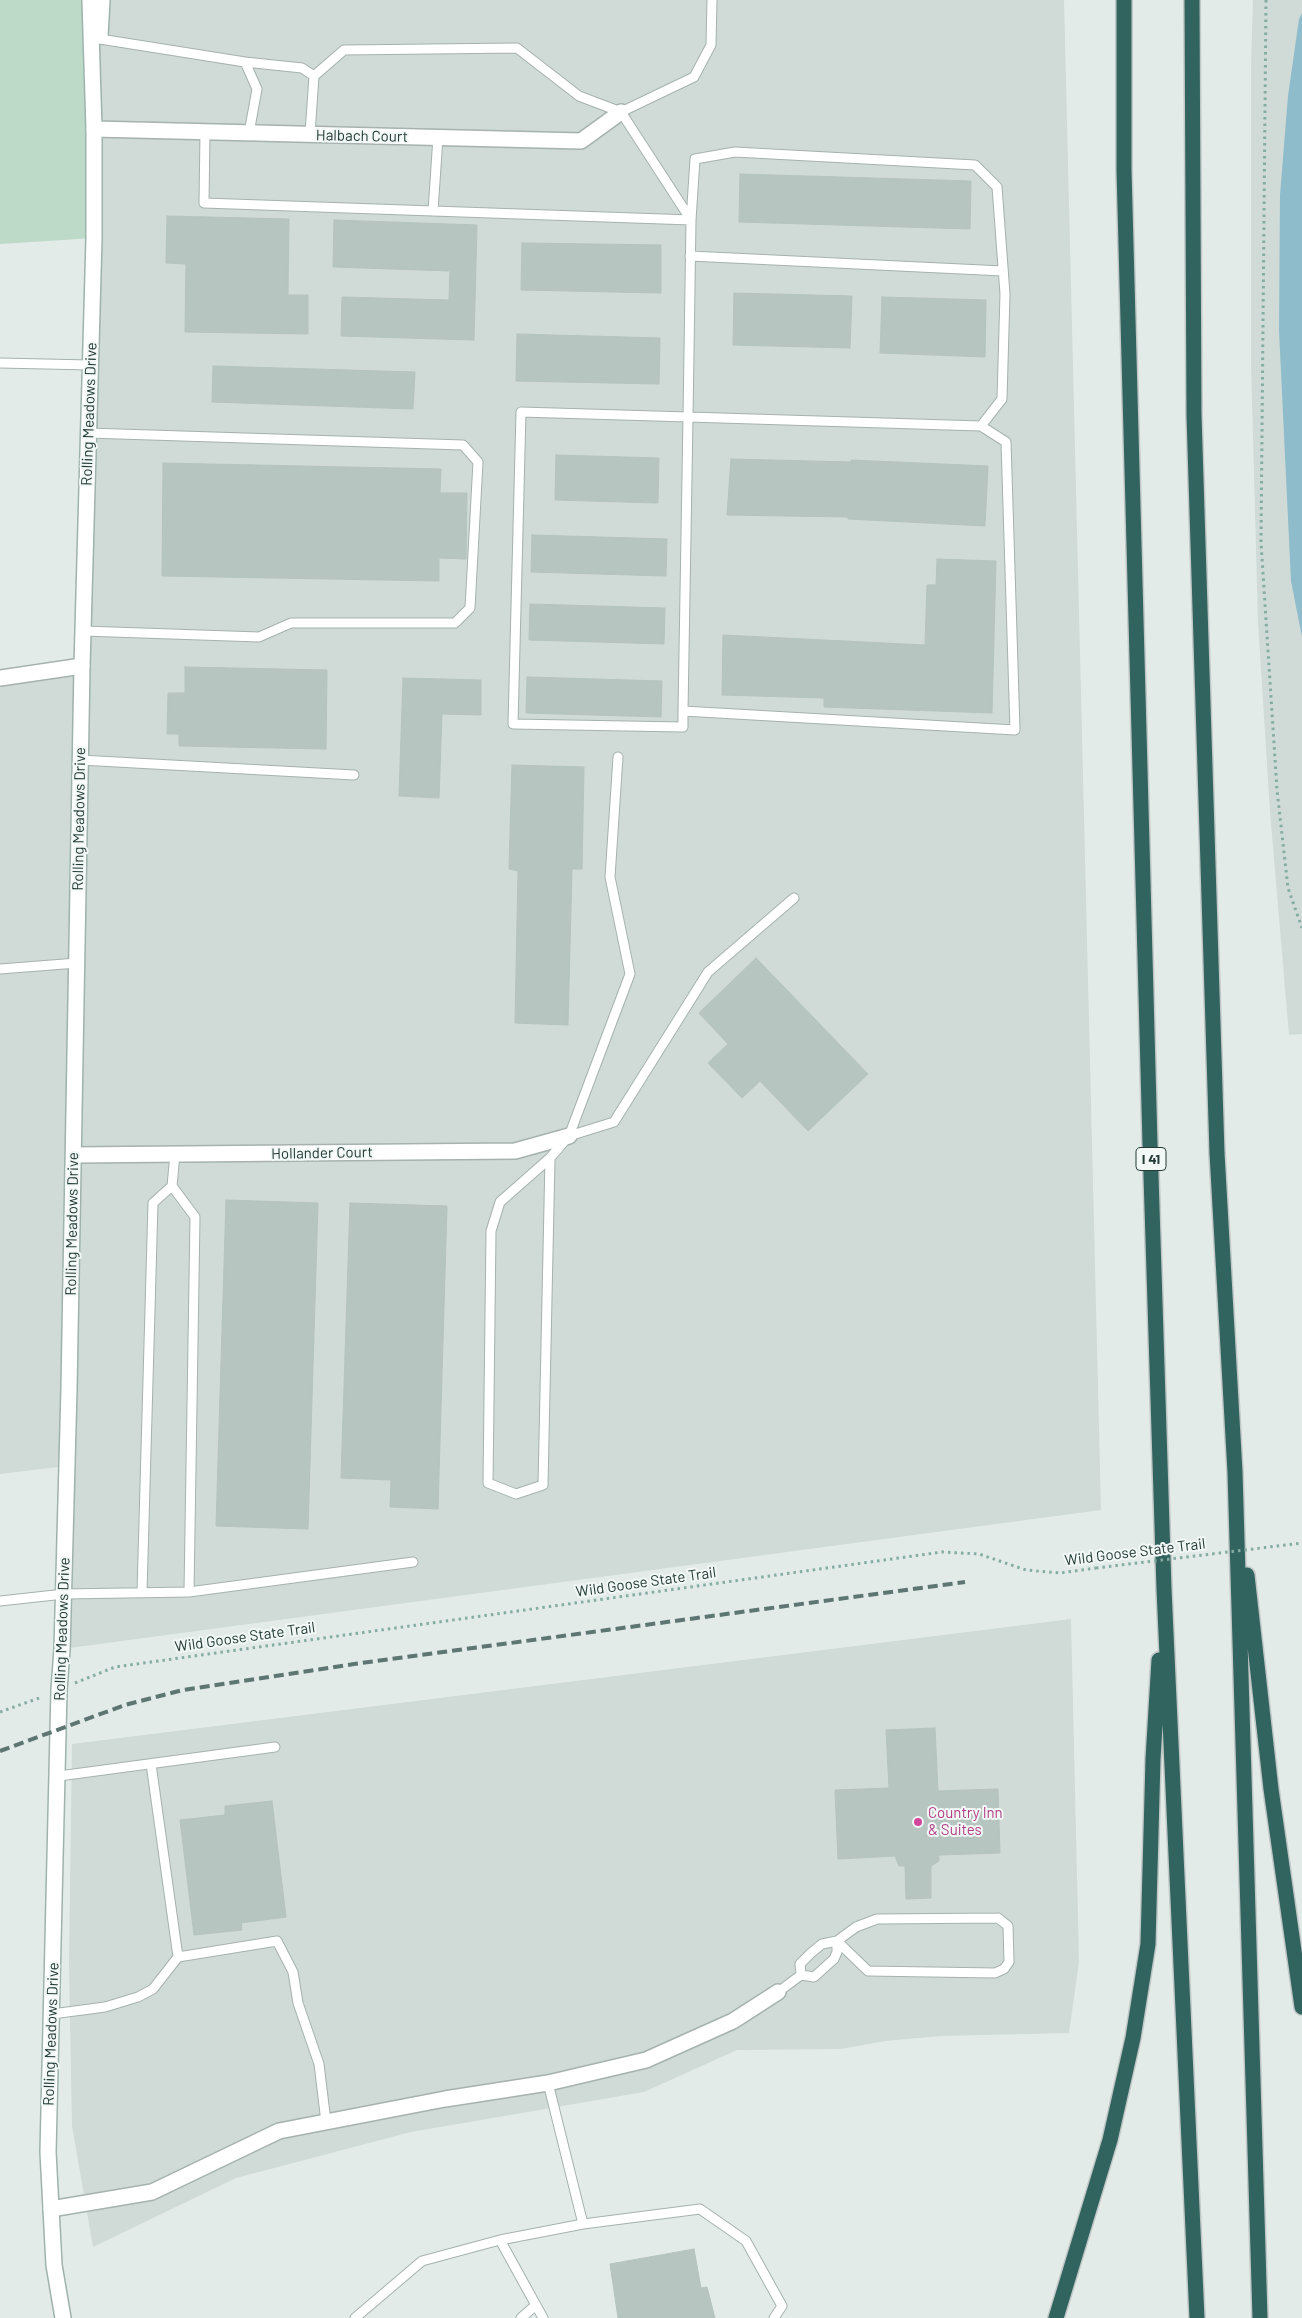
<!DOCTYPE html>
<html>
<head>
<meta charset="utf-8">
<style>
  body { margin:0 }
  canvas { display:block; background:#e2ebe8 }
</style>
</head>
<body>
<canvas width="1302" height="2318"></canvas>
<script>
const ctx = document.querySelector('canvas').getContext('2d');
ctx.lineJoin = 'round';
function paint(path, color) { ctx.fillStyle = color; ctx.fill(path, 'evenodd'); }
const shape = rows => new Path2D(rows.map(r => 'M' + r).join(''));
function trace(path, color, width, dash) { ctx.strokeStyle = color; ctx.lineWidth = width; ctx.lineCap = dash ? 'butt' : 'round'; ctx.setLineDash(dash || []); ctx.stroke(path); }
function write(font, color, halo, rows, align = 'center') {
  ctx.font = font + ' Barlow,sans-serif'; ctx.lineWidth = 4; ctx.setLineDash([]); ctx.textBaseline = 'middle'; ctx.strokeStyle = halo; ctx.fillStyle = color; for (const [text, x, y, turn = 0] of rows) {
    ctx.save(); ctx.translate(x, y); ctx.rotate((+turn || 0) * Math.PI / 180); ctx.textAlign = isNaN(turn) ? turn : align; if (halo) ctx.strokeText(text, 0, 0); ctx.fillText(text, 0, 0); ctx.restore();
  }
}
paint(shape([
  [102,0,1064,0,1101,1510,62,1649,67,1466,0,1474,0,678,81,667,94,129],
  [1253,0,1302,0,1302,1034,1289,1035,1270,812,1258,622,1251,365,1251,65],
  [1071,1619,1079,1962,1069,2033,941,2036,885,2041,841,2049,737,2050,644,2092,411,2132,236,2178,93,2247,72,2126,69,1964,72,1744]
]), '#d0dad7');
paint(shape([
  [0,0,90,0,94,238,0,244]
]), '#bddac8');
paint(shape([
  [1302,13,1302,637,1291,581,1279,330,1280,195,1288,96,1299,19]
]), '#8ebccb');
const building = shape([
  [740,174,971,181,970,229,739,222,740,174],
  [167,216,289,219,288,295,308,295,308,334,185,332,186,264,166,263,167,216],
  [334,220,477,225,474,340,341,336,342,297,449,300,450,271,333,267,334,220],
  [522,243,661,245,661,293,521,290,522,243],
  [734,293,852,296,850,348,733,345,734,293],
  [882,297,986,300,985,357,880,353,882,297],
  [517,334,660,338,659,384,516,381,517,334],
  [213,366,415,372,413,409,212,402,213,366],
  [556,455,659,458,658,503,555,500,556,455],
  [731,459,851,462,851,460,988,466,985,526,848,519,848,517,727,515,731,459],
  [163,463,441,469,440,493,467,493,466,559,439,558,439,581,162,576,163,463],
  [532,535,667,539,666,576,531,572,532,535],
  [937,559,996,561,992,713,824,707,824,698,722,695,723,635,925,645,927,585,936,585,937,559],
  [530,604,665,608,664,644,529,640,530,604],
  [185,667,327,670,326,749,179,746,179,734,167,734,168,693,185,693,185,667],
  [527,677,662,681,661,717,526,713,527,677],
  [403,678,481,680,481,715,442,714,439,798,399,796,403,678],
  [512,765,584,767,582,869,572,869,568,1025,515,1023,518,871,509,869,512,765],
  [756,958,868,1074,808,1131,760,1081,742,1098,708,1063,728,1044,699,1013,756,958],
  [226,1200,318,1203,308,1529,216,1526,226,1200],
  [350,1203,447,1206,438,1509,390,1507,391,1480,341,1478,350,1203],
  [935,1728,938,1791,998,1789,1000,1853,939,1855,939,1861,931,1866,931,1898,906,1899,905,1866,899,1866,895,1856,838,1859,835,1790,889,1788,886,1730,935,1728],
  [272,1801,286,1917,241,1923,242,1930,194,1935,180,1820,225,1815,225,1806,272,1801],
  [694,2249,701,2288,707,2287,715,2318,618,2318,610,2264,694,2249]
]);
paint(building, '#b7c5c1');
trace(building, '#b5c4bf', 1);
const lane = shape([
  [100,39,245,62,257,89,249,133],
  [245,62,302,68,314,76,310,134],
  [621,112,694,77,711,45,712,0],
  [205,132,204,203,691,220,621,112,579,96,517,48,344,50,314,76],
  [433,211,438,137],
  [690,256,1003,271],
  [0,363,90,365],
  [83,631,259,637,291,623,455,623,470,608,478,462,463,445,88,433],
  [683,711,1015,730,1006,442,981,426,688,417,521,412,513,724,683,727,683,711,688,417,691,220,695,159,735,152,975,165,997,187,1005,294,1002,399,981,426],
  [80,760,354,775],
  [0,969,77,963],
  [569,1136,614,1122,708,972,794,898],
  [550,1158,543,1485,516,1494,488,1483,491,1231,500,1202,550,1158,569,1136,630,974,610,877,618,757],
  [172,1186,195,1217,189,1592],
  [142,1592,153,1203,172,1186,175,1154],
  [0,1601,64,1594,189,1592,413,1562],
  [151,1764,178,1957],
  [59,1776,275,1747],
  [998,1918,1008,1926,1009,1962,1004,1969,995,1973,868,1971,837,1941,856,1927,877,1919,998,1918],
  [778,1992,801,1975,814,1977,834,1959,837,1952,837,1941,822,1944,811,1953,800,1964,801,1975],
  [52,2014,105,2007,138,1997,153,1989,178,1957,277,1941,293,1972,298,2003,319,2064,326,2122],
  [548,2083,583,2224,700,2209,746,2241,782,2306,774,2318],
  [500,2240,543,2318],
  [355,2318,422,2261,500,2240,583,2224],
  [521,2318,536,2305]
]);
const street = shape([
  [94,129,581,141,621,112],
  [0,678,82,666],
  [74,1155,515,1151,569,1136],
  [51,2209,152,2192,279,2131,445,2099,548,2083,646,2060,733,2021,778,1992]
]);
const secondary = shape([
  [100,36,102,0],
  [63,2318,54,2265,48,2152,59,1690,62,1649,69,1389,82,666,94,238,94,129,90,0]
]);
const highway = shape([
  [1124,0,1124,170,1150,1144,1164,1589,1197,2318],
  [1192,0,1194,415,1217,1153,1235,1472,1260,2318],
  [1247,1575,1271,1789,1302,2007],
  [1056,2318,1110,2140,1133,2038,1148,1944,1153,1759,1159,1660]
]);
trace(lane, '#a5b2af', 11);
trace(street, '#a5b2af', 18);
trace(secondary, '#9eb3ad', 18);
trace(highway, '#c1c8c7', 18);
trace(shape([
  [1266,0,1261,542,1277,790,1288,888,1302,928],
  [75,1683,115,1667,942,1552,979,1554,1026,1570,1060,1573,1096,1568],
  [0,1712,42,1697]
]), '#85aca3', 3, [2.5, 4]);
trace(lane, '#fff', 9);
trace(street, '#fff', 15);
trace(secondary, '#fff', 15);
trace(highway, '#32645f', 15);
trace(shape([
  [0,1751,125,1705,183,1690,354,1664,965,1582]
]), '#5e7672', 4, [10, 5]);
trace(shape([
  [1096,1568,1302,1543]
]), '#85aca3', 3, [2.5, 4]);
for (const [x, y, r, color] of [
  [918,1822,5,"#d1479c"]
]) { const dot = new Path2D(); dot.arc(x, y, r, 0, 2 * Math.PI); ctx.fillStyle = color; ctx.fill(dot); trace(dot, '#f2f8f5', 2); }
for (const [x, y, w] of [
  [1151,1159,30]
]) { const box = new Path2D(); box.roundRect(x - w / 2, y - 11.5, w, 23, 4); ctx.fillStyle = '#f2f8f5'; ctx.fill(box); trace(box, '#233a36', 1); }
write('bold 14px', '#233a36', null, [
  ["I 41",1151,1159]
]);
write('15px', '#233a36', '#f2f8f5', [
  ["Halbach Court",362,136,1],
  ["Rolling Meadows Drive",89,414,-88],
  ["Rolling Meadows Drive",79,819,-89],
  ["Hollander Court",322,1153,-1],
  ["Rolling Meadows Drive",72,1224,-89],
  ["Wild Goose State Trail",1135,1552,-7],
  ["Wild Goose State Trail",646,1582,-8],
  ["Rolling Meadows Drive",62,1629,-88],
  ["Wild Goose State Trail",245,1637,-8],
  ["Rolling Meadows Drive",51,2034,-88]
]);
write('15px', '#b23c85', '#f2f8f5', [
  ["Country Inn",928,1813],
  ["& Suites",928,1830]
], 'left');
</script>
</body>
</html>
